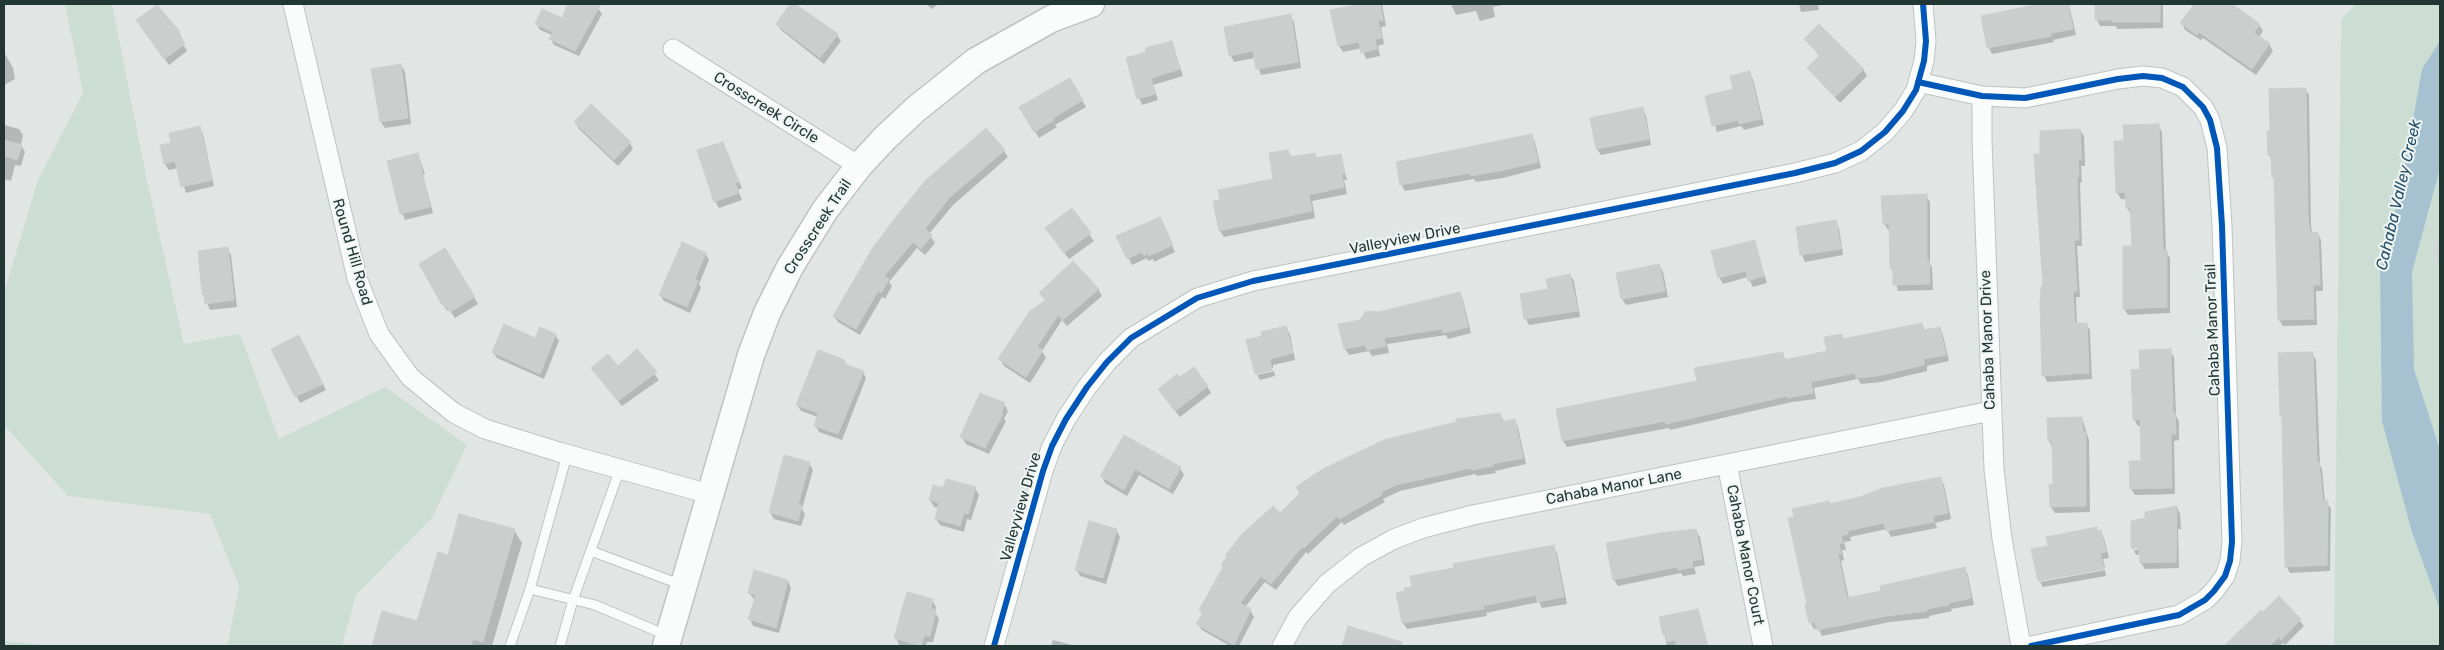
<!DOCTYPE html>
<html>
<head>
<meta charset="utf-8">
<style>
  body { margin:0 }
  #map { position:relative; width:2444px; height:650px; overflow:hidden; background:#e1e6e5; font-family:Rubik,sans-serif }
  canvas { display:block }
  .frame { position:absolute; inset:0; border:5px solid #223634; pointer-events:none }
</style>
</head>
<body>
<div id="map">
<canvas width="2444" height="650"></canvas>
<div class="frame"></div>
</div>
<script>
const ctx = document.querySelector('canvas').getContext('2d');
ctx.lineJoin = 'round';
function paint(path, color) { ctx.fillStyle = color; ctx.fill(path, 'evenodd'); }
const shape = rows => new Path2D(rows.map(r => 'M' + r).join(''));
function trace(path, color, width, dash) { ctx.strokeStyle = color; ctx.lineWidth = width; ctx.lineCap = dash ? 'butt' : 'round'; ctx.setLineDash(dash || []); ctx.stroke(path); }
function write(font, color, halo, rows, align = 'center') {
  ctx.font = font + ' Rubik,sans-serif'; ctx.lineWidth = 4; ctx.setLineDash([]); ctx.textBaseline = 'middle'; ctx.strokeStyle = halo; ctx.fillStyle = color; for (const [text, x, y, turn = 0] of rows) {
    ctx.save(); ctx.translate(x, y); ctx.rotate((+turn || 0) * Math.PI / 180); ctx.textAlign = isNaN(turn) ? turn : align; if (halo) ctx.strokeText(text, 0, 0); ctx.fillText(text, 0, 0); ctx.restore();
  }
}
paint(shape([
  [2440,236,2440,269,2432,251]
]), '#d0d7d5');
paint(shape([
  [65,4,112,4,147,180,184,344,240,334,279,439,385,387,467,445,432,518,356,595,342,646,227,646,239,586,210,514,68,496,4,425,4,292,38,180,83,93],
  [2356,4,2440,4,2440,236,2432,251,2440,269,2440,646,2334,646,2341,20],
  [4,641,56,646,57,646,4,646]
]), '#ccded4');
paint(shape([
  [2440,41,2440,168,2412,272,2414,369,2440,450,2440,610,2412,532,2382,421,2380,271,2402,183,2422,69]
]), '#a6c2d0');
paint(shape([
  [570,4,588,4,598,8,602,14,579,56,554,45,551,39,552,35,540,30,537,24,562,19],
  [792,4,837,35,841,41,824,64,781,30,777,24],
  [927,4,939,4,931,9],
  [1358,4,1382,4,1386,26,1381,27,1384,44,1378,46,1380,56,1366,59,1362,48,1343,52,1339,46,1332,11,1358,6],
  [1451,4,1507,4,1493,7,1495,17,1480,21,1476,11,1456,15],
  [1799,4,1818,4,1819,10,1801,12],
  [2046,4,2069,4,2076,35,2053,40,2054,42,1992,54,1989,48,1982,17],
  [2097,4,2163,4,2163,28,2117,29,2116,26,2100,26,2097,20],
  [2195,4,2229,4,2259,25,2263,31,2259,37,2269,44,2273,51,2256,75,2203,38,2201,40,2185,30,2182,23],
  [156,7,179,33,183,40,181,41,187,51,169,65,141,27],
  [1290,16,1294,22,1301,68,1261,75,1255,58,1234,62,1231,56],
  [1806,39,1863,69,1867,76,1840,103,1808,68,1820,57],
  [1172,42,1183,76,1153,85,1158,100,1142,105,1139,98,1148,53],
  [4,52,13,68,15,79,4,85],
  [401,65,405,72,411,124,385,128,381,122],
  [1749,73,1753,79,1764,125,1744,130,1741,126,1717,132,1706,97,1734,90],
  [1070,79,1086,107,1055,125,1057,127,1039,138,1021,107],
  [2305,89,2309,95,2311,225,2312,234,2318,234,2321,240,2323,291,2316,291,2317,325,2283,326,2279,320,2276,181,2273,177,2273,162,2269,155,2268,132,2271,132],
  [1642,109,1646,115,1651,145,1601,155,1597,149],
  [575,122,630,143,633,149,618,166,579,129],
  [4,125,19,129,23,135,21,145,25,152,21,166,15,165,11,181,4,179],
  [2158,125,2162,132,2166,251,2170,258,2170,313,2128,315,2124,308,2133,247,2131,214,2127,208,2127,199,2121,199,2117,192,2125,142],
  [200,128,203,134,214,186,186,193,178,168,169,170,165,164,173,144],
  [2080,130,2084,136,2085,166,2081,166,2082,183,2080,182,2082,246,2077,246,2080,297,2076,297,2077,324,2086,324,2090,330,2092,379,2047,382,2044,375,2041,155],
  [1531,135,1535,142,1541,168,1503,178,1476,182,1474,179,1405,191,1401,184],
  [723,143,742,188,738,190,742,200,719,208,715,201],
  [1004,151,1008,157,953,205,929,234,935,243,925,255,917,248,889,282,892,286,885,299,882,297,860,335,838,322,834,316,873,250],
  [1288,151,1292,158,1314,154,1317,159,1340,155,1347,180,1344,180,1347,194,1312,201,1315,218,1224,237,1220,231,1274,180],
  [418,154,425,174,423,175,433,213,405,220,402,213],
  [1926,196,1930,202,1930,264,1932,268,1933,290,1898,291,1892,269,1891,230,1888,230,1884,223],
  [1071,210,1094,241,1069,259,1051,235],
  [1835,222,1839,228,1843,255,1805,262,1802,255,1797,228],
  [1163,225,1175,252,1154,262,1153,259,1148,261,1147,258,1132,265,1118,237],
  [1754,242,1767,283,1753,287,1748,277,1723,284,1719,277],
  [227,249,231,255,237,307,210,310,203,294],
  [444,250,478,304,455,318,449,309,447,311,421,265],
  [706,254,709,260,699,284,701,288,690,313,664,301,660,295],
  [1659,265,1663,272,1668,297,1626,305,1622,299],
  [1570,275,1574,281,1580,317,1529,325,1526,319,1521,295,1549,290],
  [1098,289,1102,296,1067,326,1062,320,1042,351,1046,358,1030,383,1004,366,1000,359,1046,302,1041,293],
  [1460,293,1463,300,1471,333,1448,339,1446,335,1387,344,1389,353,1372,356,1369,351,1349,355,1345,349,1360,321,1379,313],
  [1921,324,1925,331,1940,328,1943,335,1949,361,1927,366,1927,371,1881,382,1861,384,1858,379,1814,388,1816,399,1792,402,1670,430,1669,428,1567,447,1563,441,1557,410,1698,382,1782,353,1786,361,1829,352,1841,335,1844,340],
  [1286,328,1290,334,1295,360,1273,365,1273,368,1256,373,1264,337],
  [555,335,559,341,544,379,497,358,493,352],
  [302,343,326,390,300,403,273,349],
  [637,351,659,380,622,406,592,369,618,367],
  [2170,351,2174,357,2176,416,2179,421,2179,440,2174,441,2175,494,2135,495,2131,489,2142,462,2141,426,2138,426,2134,419],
  [2312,353,2316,360,2320,465,2322,469,2325,502,2331,508,2330,571,2290,573,2286,566,2284,420,2281,416],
  [844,361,847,366,863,372,866,378,842,440,819,432,815,425,818,417,801,411,797,405],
  [1274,371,1275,376,1260,380,1257,375],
  [1180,379,1207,386,1211,393,1180,417,1163,396],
  [1004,404,1008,411,1004,419,1006,421,989,454,966,444,962,437],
  [1500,414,1504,422,1515,420,1518,427,1526,464,1495,471,1496,473,1477,476,1475,474,1400,491,1383,499,1385,502,1344,525,1342,522,1308,554,1306,552,1276,590,1265,582,1245,607,1250,610,1254,617,1239,646,1230,646,1202,630,1198,624,1203,615,1200,610,1279,514],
  [2082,418,2089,440,2090,512,2055,513,2051,507,2055,485,2053,448,2049,441],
  [1125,436,1180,468,1184,475,1173,494,1139,475,1127,496,1105,483,1102,476],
  [809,463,813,470,802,509,805,514,801,526,774,519,770,512],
  [1941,479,1944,485,1951,519,1935,523,1937,528,1891,537,1887,529,1850,537,1851,541,1844,542,1846,550,1842,550,1844,560,1841,561,1849,599,1882,592,1964,568,1968,575,1974,605,1951,609,1952,611,1929,616,1929,618,1890,622,1822,636,1818,628,1814,629,1810,622,1808,605,1830,505],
  [975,488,979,495,971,520,967,519,964,532,940,525,936,519,939,508,934,507,930,500,944,489],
  [2177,507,2180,514,2181,529,2178,529,2179,568,2145,569,2141,563,2141,554,2136,555,2133,548,2147,519],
  [2134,547,2145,549,2134,550],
  [2096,529,2104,538,2109,558,2103,559,2105,568,2039,581,2033,550,2050,547],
  [514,530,522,543,492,646,374,646,383,613,417,623,449,556],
  [1116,530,1120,537,1106,584,1080,576,1077,570],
  [1696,531,1700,537,1705,565,1694,567,1696,574,1683,576,1681,573,1618,586,1614,580,1607,544],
  [1553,547,1557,553,1567,604,1542,608,1539,602,1486,613,1487,616,1407,629,1403,623,1397,594],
  [2105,570,2106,576,2043,587,2040,582],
  [788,581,791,588,779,633,753,626,750,619,755,600,749,593],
  [2279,598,2304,626,2285,645,2283,643,2280,646,2226,646,2261,612,2263,614],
  [932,600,936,607,935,612,939,619,933,642,927,642,926,646,899,645,896,638],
  [1697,610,1708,646,1667,646,1661,618],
  [1053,640,1076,646,1051,646]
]), '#0003');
const building = shape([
  [568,4,601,4,575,51,549,39,553,32,535,24,542,9,562,18,568,4],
  [790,4,795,4,838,34,820,58,776,24,790,4],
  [1361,4,1380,4,1383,20,1378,21,1382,38,1375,39,1377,49,1361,53,1359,42,1338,46,1330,10,1361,4],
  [2040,4,2068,4,2073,29,2051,33,2051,36,1987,48,1981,16,2040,4],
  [2095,4,2160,4,2160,22,2112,22,2112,20,2095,20,2095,4],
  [2194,4,2232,4,2260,24,2254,33,2270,43,2252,69,2199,32,2197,35,2180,23,2194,4],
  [157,5,180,32,178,34,185,44,164,59,136,20,157,5],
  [1291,14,1298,62,1256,69,1253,51,1229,56,1224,27,1291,14],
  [1819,24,1864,69,1835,97,1807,68,1820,55,1804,39,1819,24],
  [1172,41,1180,69,1151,78,1155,94,1137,99,1126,58,1146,52,1145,48,1172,41],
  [401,64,408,118,380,122,371,69,401,64],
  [1750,71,1761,119,1739,124,1738,120,1712,126,1705,96,1733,89,1730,76,1750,71],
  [1070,78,1083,100,1053,118,1054,120,1034,132,1019,107,1070,78],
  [2306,88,2308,217,2310,233,2318,232,2320,285,2313,285,2314,319,2278,320,2274,177,2272,178,2271,155,2268,155,2267,131,2270,131,2269,89,2306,88],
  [591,104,631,142,614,160,574,122,591,104],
  [1643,107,1649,139,1596,149,1590,118,1643,107],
  [2159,124,2163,250,2167,250,2167,307,2123,309,2123,246,2132,246,2130,208,2126,208,2125,192,2116,193,2114,141,2124,141,2123,125,2159,124],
  [200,126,212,180,181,187,175,161,164,164,160,145,171,143,169,133,200,126],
  [986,128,1005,150,949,198,925,229,932,235,921,249,913,242,884,276,889,279,881,293,878,291,856,329,833,316,872,249,899,213,926,180,986,128],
  [2080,129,2082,160,2078,160,2079,177,2077,176,2079,240,2074,240,2077,291,2073,291,2075,323,2087,323,2089,373,2042,376,2040,305,2041,287,2043,286,2034,154,2040,154,2040,131,2080,129],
  [1532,134,1538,162,1499,171,1471,176,1470,173,1400,185,1396,162,1532,134],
  [4,140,22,145,17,160,4,156,4,140],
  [723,142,739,182,735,183,739,193,714,202,697,150,723,142],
  [1288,150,1290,157,1315,153,1316,158,1341,154,1345,173,1342,174,1344,187,1309,195,1312,211,1219,231,1213,201,1220,200,1218,190,1273,179,1269,153,1288,150],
  [418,153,430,207,400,214,387,161,418,153],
  [1927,194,1927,260,1929,260,1930,284,1893,285,1893,269,1890,269,1889,224,1883,224,1881,196,1927,194],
  [1072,208,1091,233,1064,253,1045,228,1072,208],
  [1160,217,1173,245,1149,256,1148,253,1144,256,1142,252,1127,259,1116,236,1160,217],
  [1836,220,1841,249,1800,255,1796,227,1836,220],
  [1755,240,1764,276,1748,281,1746,271,1718,278,1711,251,1755,240],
  [682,242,706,253,695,279,698,281,687,307,659,295,682,242],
  [228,247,234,300,205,304,204,294,202,294,198,251,228,247],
  [445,248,475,297,450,312,444,304,442,305,419,264,445,248],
  [1073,261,1099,289,1063,320,1058,315,1037,347,1043,350,1026,377,998,359,1030,311,1046,300,1039,293,1073,261],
  [1659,264,1665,291,1621,299,1616,273,1659,264],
  [1570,274,1578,311,1524,319,1520,294,1548,289,1546,279,1570,274],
  [1460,292,1468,327,1443,333,1442,329,1384,338,1386,346,1367,350,1365,345,1344,349,1338,324,1360,320,1366,311,1379,312,1460,292],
  [1922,323,1924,330,1940,327,1946,355,1924,359,1924,365,1877,376,1856,378,1855,373,1811,382,1813,393,1788,398,1787,396,1666,424,1665,421,1562,441,1556,409,1697,381,1694,368,1783,352,1784,360,1827,351,1824,337,1842,334,1843,339,1922,323],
  [504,324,535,338,540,327,556,334,540,374,492,352,504,324],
  [1286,326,1293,353,1270,359,1272,370,1255,374,1246,340,1262,336,1261,332,1286,326],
  [299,335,323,384,295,397,271,349,299,335],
  [637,349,657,372,618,401,591,368,608,354,618,366,637,349],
  [2171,349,2173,413,2175,413,2176,434,2171,434,2172,488,2130,489,2129,461,2141,461,2140,419,2133,420,2131,370,2140,369,2139,350,2171,349],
  [818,350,845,360,844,364,864,371,838,434,814,426,818,413,796,405,818,350],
  [2313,352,2317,462,2319,462,2323,501,2328,500,2327,565,2285,567,2282,416,2280,416,2278,353,2313,352],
  [1194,367,1208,386,1175,411,1158,389,1177,374,1180,377,1194,367],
  [980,393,1005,403,1001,413,1003,414,985,448,960,437,980,393],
  [1500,413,1502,422,1515,419,1523,458,1492,464,1493,466,1472,470,1471,468,1396,485,1381,492,1382,495,1339,519,1337,516,1304,548,1302,547,1271,584,1261,576,1240,603,1251,609,1234,645,1196,624,1203,612,1199,610,1223,567,1221,565,1227,557,1225,556,1242,534,1273,506,1280,513,1300,493,1296,487,1323,469,1384,440,1456,422,1456,419,1500,413],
  [2082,417,2083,432,2086,432,2086,506,2050,507,2049,484,2053,484,2052,441,2048,441,2047,418,2082,417],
  [1124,435,1181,467,1169,489,1135,469,1124,490,1100,476,1124,435],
  [784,455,810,462,798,505,802,506,798,521,769,512,784,455],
  [1941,477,1948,513,1933,516,1934,522,1886,531,1884,523,1847,531,1848,534,1841,536,1843,543,1839,544,1841,554,1838,554,1847,598,1881,591,1880,586,1965,567,1971,598,1948,603,1949,605,1926,609,1927,611,1886,616,1817,630,1815,622,1809,623,1805,605,1807,604,1788,518,1794,517,1792,509,1829,501,1830,504,1860,497,1883,488,1941,477],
  [946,479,976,487,968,514,964,513,960,526,935,519,939,503,929,500,933,485,943,488,946,479],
  [2177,506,2176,562,2140,563,2139,548,2131,548,2131,521,2145,518,2145,512,2177,506],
  [459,514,515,529,483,642,473,639,471,646,372,646,382,611,417,621,438,552,448,555,459,514],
  [1089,521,1117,529,1103,578,1075,570,1089,521],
  [2097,527,2097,531,2101,530,2106,552,2100,553,2104,569,2038,581,2031,549,2048,546,2046,537,2097,527],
  [1696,529,1702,559,1692,561,1693,567,1678,570,1677,567,1613,580,1606,543,1660,533,1696,529],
  [1554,545,1564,597,1537,602,1536,595,1483,606,1484,609,1402,623,1396,593,1405,591,1404,588,1412,587,1410,576,1454,568,1453,564,1554,545],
  [754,570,788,580,776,628,748,619,756,595,748,593,754,570],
  [907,592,933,599,931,608,936,611,930,636,924,636,921,646,894,638,907,592],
  [2279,596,2301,619,2281,640,2279,637,2270,646,2224,646,2261,610,2263,612,2279,596],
  [1698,609,1708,646,1676,646,1675,640,1667,642,1666,634,1663,635,1659,617,1698,609],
  [1348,626,1402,642,1402,646,1342,646,1348,626]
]);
paint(building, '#cacfce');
trace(building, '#cacfce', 1);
const lane = shape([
  [591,551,682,585],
  [530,589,595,605,666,635],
  [510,646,530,589,567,455],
  [560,646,573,600,620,469]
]);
const street = shape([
  [293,4,357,278,379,334,410,377,454,413,485,429,559,452,709,494],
  [673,49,859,166],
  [1918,82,1982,96,2025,98,2118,79,2143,76,2162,78,2183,87,2203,107,2210,120,2217,148,2222,226,2232,542,2230,561,2225,576,2214,591,2205,600,2179,615,2031,646],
  [1982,96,1982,140,1994,469,2002,539,2021,646],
  [1727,464,1763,646],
  [994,646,1043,471,1052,446,1066,419,1087,387,1107,362,1131,338,1197,298,1253,281,1795,173,1835,163,1861,151,1885,132,1903,111,1916,90,1924,61,1926,41,1923,4],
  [1282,646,1298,617,1327,584,1361,557,1394,539,1423,528,1473,515,1991,411]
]);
const secondary = shape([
  [666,646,751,355,767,313,790,267,825,210,859,166,885,138,916,109,976,61,1051,19,1091,4]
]);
trace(lane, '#bec3c2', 11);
trace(street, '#bec3c2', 21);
trace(secondary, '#bec3c2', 29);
trace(lane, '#fafbfb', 9);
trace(street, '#fafbfb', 19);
trace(secondary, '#fafbfb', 26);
trace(shape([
  [1918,82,1982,96,2025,98,2118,79,2143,76,2162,78,2183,87,2203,107,2210,120,2217,148,2222,226,2232,542,2230,561,2225,576,2214,591,2205,600,2179,615,2031,646],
  [994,646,1043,471,1052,446,1066,419,1087,387,1107,362,1131,338,1197,298,1253,281,1795,173,1835,163,1861,151,1885,132,1903,111,1916,90,1924,61,1926,41,1923,4]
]), '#0057b8', 6);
write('15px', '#223634', '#eff5f3', [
  ["Crosscreek Circle",766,108,32],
  ["Crosscreek Trail",818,227,-57],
  ["Valleyview Drive",1405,239,-11],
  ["Round Hill Road",352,252,74],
  ["Cahaba Manor Trail",2213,330,-92],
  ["Cahaba Manor Drive",1988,340,-92],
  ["Cahaba Manor Lane",1614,487,-11],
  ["Valleyview Drive",1021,507,-74],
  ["Cahaba Manor Court",1745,555,79]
]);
write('italic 16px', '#25516a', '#eff5f3', [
  ["Cahaba Valley Creek",2399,195,-77]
]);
</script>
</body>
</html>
